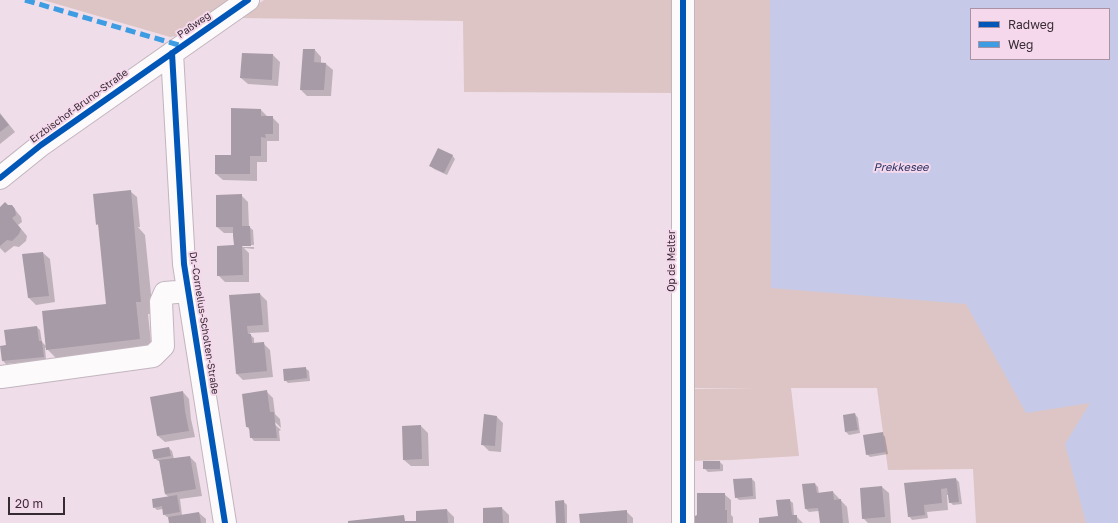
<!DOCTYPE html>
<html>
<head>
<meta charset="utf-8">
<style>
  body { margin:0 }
  #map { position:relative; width:1118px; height:523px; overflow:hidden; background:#efdee9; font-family:"Golos Text",sans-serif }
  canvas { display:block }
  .legend { position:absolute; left:970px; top:8px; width:140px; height:52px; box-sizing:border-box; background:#f5d8ec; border:1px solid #a993a2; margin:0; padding:5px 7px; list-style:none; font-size:12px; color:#372b33 }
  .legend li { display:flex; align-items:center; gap:8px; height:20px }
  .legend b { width:20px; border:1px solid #a993a2 }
  .scale { position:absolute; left:8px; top:497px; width:57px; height:18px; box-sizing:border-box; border:2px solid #372b33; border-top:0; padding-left:5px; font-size:12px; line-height:14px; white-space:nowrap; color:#372b33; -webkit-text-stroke:3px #f5d8ec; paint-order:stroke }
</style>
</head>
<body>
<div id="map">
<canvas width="1118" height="523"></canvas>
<ul class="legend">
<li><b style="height:5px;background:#0057b8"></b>Radweg</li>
<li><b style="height:5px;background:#3e9ce2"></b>Weg</li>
</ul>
<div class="scale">20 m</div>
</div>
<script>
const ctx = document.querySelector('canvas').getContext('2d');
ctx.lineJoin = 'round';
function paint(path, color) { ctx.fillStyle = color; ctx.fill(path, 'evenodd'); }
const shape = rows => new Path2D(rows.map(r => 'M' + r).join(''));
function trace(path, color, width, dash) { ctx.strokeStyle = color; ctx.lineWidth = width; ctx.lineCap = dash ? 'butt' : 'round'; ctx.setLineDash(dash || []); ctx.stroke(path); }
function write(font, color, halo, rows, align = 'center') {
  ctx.font = font + ' "Golos Text",sans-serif'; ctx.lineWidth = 4; ctx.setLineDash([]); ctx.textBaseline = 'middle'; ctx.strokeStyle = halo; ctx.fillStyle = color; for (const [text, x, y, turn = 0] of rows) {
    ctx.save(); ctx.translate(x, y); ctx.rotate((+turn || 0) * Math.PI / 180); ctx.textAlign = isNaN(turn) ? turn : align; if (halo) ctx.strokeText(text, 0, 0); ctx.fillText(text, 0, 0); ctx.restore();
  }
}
paint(shape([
  [43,0,239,0,190,34,170,37],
  [264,0,677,0,677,93,464,92,463,21,238,18],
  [690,0,1118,0,1118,523,976,523,973,469,888,470,877,388,791,388,799,456,731,460,689,461,689,389,758,388,689,388],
  [971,9,1109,9,1109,59,971,59]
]), '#dcc5c4');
paint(shape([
  [770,0,1118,0,1118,523,1086,523,1065,444,1090,403,1026,413,966,304,771,288],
  [971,9,1109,9,1109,59,971,59]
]), '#c6cae8');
paint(shape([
  [315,50,321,57,321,63,326,64,333,70,331,96,307,96,301,90],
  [243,54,273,55,280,62,278,86,248,84,241,78],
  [261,110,268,117,272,117,279,124,279,141,267,141,267,162,257,162,257,181,223,180,216,174,232,156],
  [0,113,15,132,0,144],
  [452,155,455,159,447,175,434,169,430,165],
  [130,191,137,197,140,227,138,227,145,235,153,314,148,314,152,352,60,362,45,347,46,360,6,364,3,361,7,346,37,327,40,330,42,342,47,347,107,305,99,226,97,224],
  [241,195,248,202,249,227,253,230,254,245,241,245,243,247,254,247,254,249,244,248,249,253,249,282,225,282,218,275,236,246,234,233,224,233,217,227],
  [8,206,12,206,21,217,22,222,18,225,27,236,26,241,19,247,14,246,5,253,0,248,0,208],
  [43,253,50,259,55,302,36,305,29,298,23,255],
  [260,294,267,301,269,332,250,333,250,335,254,338,254,344,263,343,270,350,273,377,243,380,237,374,235,346],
  [305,368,309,371,310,381,288,383,285,380],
  [183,392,189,399,191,419,195,437,165,442,158,436],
  [267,392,273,398,275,414,280,419,281,428,273,420,271,421,281,430,279,431,280,441,254,441,251,437,250,430,247,427],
  [855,414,858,418,860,433,849,435,846,432],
  [497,417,503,423,501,452,489,451,482,444],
  [421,426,428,433,429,466,411,466,404,460],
  [882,433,885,437,888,454,870,457,867,454],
  [169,448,172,451,174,459,190,457,196,463,202,496,180,499,182,515,199,513,206,519,206,523,170,523,169,517,167,517,164,514,163,509,157,510,154,507,169,497,165,494,160,461,158,461,155,458],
  [720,462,723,465,723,471,708,472,704,468],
  [752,479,755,482,756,499,739,500,736,497],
  [956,479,959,482,962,504,953,505,950,502,949,495,947,495,948,510,927,512,928,518,912,520,909,516,905,484],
  [815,484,818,487,819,494,833,492,847,507,849,523,821,523,819,511,809,512,806,509],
  [882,487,889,493,891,523,868,523,863,518],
  [724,494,731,500,731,515,733,517,733,523,696,523],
  [789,500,793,503,794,516,796,516,803,523,760,523,780,517],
  [563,501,567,505,567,523,557,523],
  [502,508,509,515,509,523,484,523],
  [447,510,454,517,454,523,417,523],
  [626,511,633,518,633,523,581,523]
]), '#0003');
paint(shape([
  [303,49,315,49,314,62,326,63,324,90,300,90],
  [242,53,273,54,272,80,240,78],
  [231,108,261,109,261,116,273,116,273,134,265,134,266,138,261,137,261,156,250,156,250,174,215,174,215,155,231,155],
  [0,114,9,125,0,132],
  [438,148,453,155,444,173,429,166],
  [131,190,141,302,136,302,140,339,46,350,42,311,106,304,98,224,96,225,93,194],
  [242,194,242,226,250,226,251,246,242,246,243,275,217,276,217,246,234,245,233,236,233,227,216,227,216,195],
  [5,202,8,205,12,205,15,209,16,215,12,218,21,229,19,234,12,241,7,240,0,246,0,207],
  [43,252,49,296,28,298,22,254],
  [260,293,263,325,247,326,248,334,251,334,252,343,264,342,267,371,236,374,229,295],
  [37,326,39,341,42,341,44,357,2,361,0,346,6,345,4,330],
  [306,367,307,378,284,381,283,369],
  [267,390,270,412,274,412,277,438,250,438,249,427,246,427,242,394],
  [183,391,185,411,189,431,157,436,150,397],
  [855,413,858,430,845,432,843,415],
  [484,414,497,416,495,446,481,445],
  [421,425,422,459,403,460,402,426],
  [883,432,886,452,866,455,863,435],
  [169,447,171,456,154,459,152,450],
  [190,456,196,489,165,494,159,460],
  [703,461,720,461,720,469,703,469],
  [752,478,753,496,735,498,733,479],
  [956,478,959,502,949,503,947,488,941,489,942,503,924,505,925,515,908,517,904,483],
  [815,483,817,493,833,491,834,500,841,499,843,523,820,523,818,508,805,509,802,484],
  [882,486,885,517,862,519,860,488],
  [697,493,725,493,725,510,727,510,727,523,695,523,695,516,697,515],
  [177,495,180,512,163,515,162,506,153,508,152,499],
  [790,499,792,515,797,515,797,523,759,523,759,518,778,516,776,500],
  [564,500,565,523,556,523,555,501],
  [502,507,503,523,483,523,483,508],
  [447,509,448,523,348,523,348,521,404,515,405,521,416,521,416,511],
  [627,510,627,523,580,523,579,514],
  [199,512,201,523,169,523,168,517]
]), '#a69ba7');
const minor = shape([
  [683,0,683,523],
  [172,53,184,264,225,523],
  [0,178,41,145,248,0],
  [1,377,153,356,163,346,161,302,165,293,188,291]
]);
trace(minor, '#c2b5be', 24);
trace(minor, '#fdfafc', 22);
trace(shape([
  [25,0,182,46]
]), '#3e9ce2', 5, [10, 5]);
trace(shape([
  [683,0,683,523],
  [172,53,184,264,225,523],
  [0,178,41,145,248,0]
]), '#0057b8', 6);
write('10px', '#372b33', '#f5d8ec', [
  ["Paßweg",194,25,-35],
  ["Erzbischof-Bruno-Straße",79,106,-36],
  ["Op de Melter",672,261,-90],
  ["Dr.-Cornelius-Scholten-Straße",204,323,81]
]);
write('italic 11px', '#2c3667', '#f5d8ec', [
  ["Prekkesee",901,168]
]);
</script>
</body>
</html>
